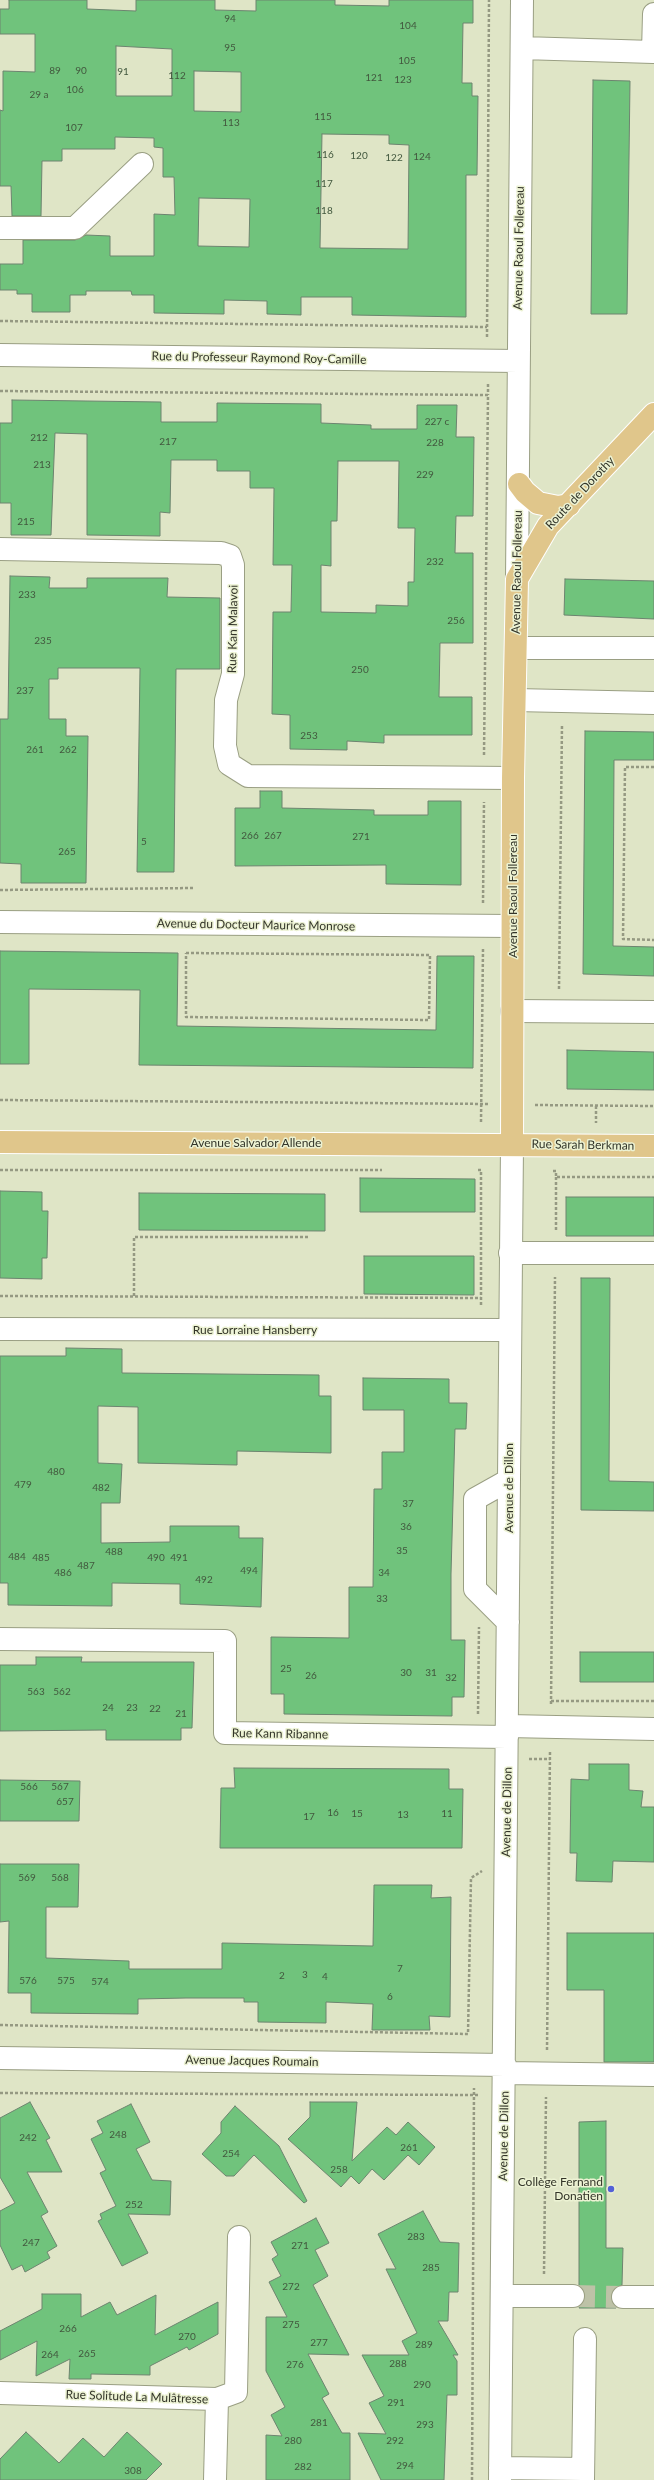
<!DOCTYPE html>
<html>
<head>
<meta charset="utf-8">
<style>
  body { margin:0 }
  canvas { display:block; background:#dfe5c6 }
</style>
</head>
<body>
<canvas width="654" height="2480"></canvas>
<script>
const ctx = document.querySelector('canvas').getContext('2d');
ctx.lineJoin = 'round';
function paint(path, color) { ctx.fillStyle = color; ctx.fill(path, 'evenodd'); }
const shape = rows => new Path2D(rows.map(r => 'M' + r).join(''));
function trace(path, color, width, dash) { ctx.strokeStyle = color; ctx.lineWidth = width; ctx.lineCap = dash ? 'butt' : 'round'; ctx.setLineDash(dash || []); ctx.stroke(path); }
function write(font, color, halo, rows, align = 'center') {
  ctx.font = font + ' Lato,sans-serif'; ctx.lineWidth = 3; ctx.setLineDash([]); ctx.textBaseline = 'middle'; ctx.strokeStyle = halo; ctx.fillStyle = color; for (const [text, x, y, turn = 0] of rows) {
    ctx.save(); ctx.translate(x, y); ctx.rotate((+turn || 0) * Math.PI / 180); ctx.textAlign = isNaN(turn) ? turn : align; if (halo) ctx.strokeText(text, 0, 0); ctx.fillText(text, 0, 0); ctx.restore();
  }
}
const building = shape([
  [9,0,87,0,87,9,136,11,136,0,215,0,215,10,256,11,256,0,335,0,335,5,389,6,389,0,473,0,473,23,463,23,462,83,472,83,472,96,478,96,477,175,466,175,466,317,352,315,352,297,301,297,301,315,267,314,267,301,224,300,224,314,154,313,154,295,132,295,131,291,86,291,86,295,70,295,70,312,32,312,32,294,17,294,17,290,0,290,0,264,23,264,23,240,75,240,86,235,110,236,110,256,154,256,154,214,175,215,174,177,163,177,163,148,154,147,154,138,115,137,115,149,62,149,62,161,42,161,41,216,12,216,11,186,0,186,0,110,3,111,3,71,35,72,35,34,0,34,0,9,9,9,9,0],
  [116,46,172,49,172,96,116,96,116,46],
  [194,71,241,72,241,112,194,111,194,71],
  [322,134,389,135,389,144,409,145,408,249,320,248,322,134],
  [199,198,250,199,249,247,198,246,199,198],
  [593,80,630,81,627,314,591,314,593,80],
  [12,400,161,402,161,422,217,422,217,403,321,404,321,423,371,425,371,429,417,429,417,405,457,405,456,437,474,437,473,516,456,516,455,553,473,553,473,643,440,643,439,697,472,697,472,735,384,735,384,743,347,741,347,750,290,749,290,715,272,714,273,612,291,612,292,565,273,565,274,488,250,488,250,471,217,471,217,460,171,460,170,513,160,512,160,536,87,535,87,434,55,433,51,535,11,535,11,503,0,503,0,423,12,423,12,400],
  [338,461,399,461,398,528,415,528,414,582,408,582,408,606,376,605,376,613,321,612,321,565,331,566,331,521,337,521,338,461],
  [10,576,50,577,49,588,87,588,87,578,168,578,167,597,220,598,220,669,176,669,174,872,137,872,140,668,58,668,58,679,49,679,49,719,66,719,66,736,88,736,86,883,21,883,21,864,0,863,0,719,8,719,10,576],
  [565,579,654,581,654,619,564,615,565,579],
  [585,731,654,732,654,760,614,760,613,946,654,947,654,976,583,974,585,731],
  [260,791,282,791,282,808,374,810,374,815,428,815,428,801,461,801,461,885,386,884,386,865,235,866,235,808,260,808,260,791],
  [0,951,178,953,177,1026,436,1030,437,956,474,956,473,1068,139,1065,140,990,29,989,29,1064,0,1064,0,951],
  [567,1050,654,1052,654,1090,567,1089,567,1050],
  [360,1178,475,1179,475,1212,360,1212,360,1178],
  [0,1191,42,1192,42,1211,48,1211,47,1258,42,1258,42,1279,0,1278,0,1191],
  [139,1193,325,1194,325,1231,139,1230,139,1193],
  [566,1197,654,1197,654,1236,566,1236,566,1197],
  [364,1256,474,1256,474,1295,364,1294,364,1256],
  [581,1278,610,1278,609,1481,654,1482,654,1511,581,1510,581,1278],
  [66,1348,122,1349,122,1373,319,1375,319,1396,331,1396,331,1453,237,1451,237,1465,138,1463,138,1407,98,1406,98,1463,122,1464,120,1503,101,1503,101,1543,170,1542,170,1526,239,1526,239,1538,263,1538,261,1607,180,1604,180,1584,112,1583,112,1606,8,1605,8,1583,0,1583,0,1356,66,1356,66,1348],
  [363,1378,449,1379,449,1403,467,1403,466,1429,455,1429,451,1574,451,1640,465,1640,464,1697,452,1697,452,1716,284,1714,284,1694,271,1694,271,1637,349,1638,349,1587,373,1587,374,1489,382,1489,382,1452,404,1452,404,1410,363,1410,363,1378],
  [580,1652,654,1652,654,1682,580,1682,580,1652],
  [36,1657,82,1657,81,1662,194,1662,192,1728,181,1728,181,1740,106,1740,106,1730,0,1731,0,1665,36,1665,36,1657],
  [589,1764,629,1764,629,1790,643,1791,641,1807,654,1807,654,1862,613,1861,612,1882,576,1881,577,1853,570,1853,571,1779,589,1780,589,1764],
  [234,1768,449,1769,449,1789,463,1789,462,1848,220,1848,221,1788,235,1788,234,1768],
  [0,1780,80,1781,79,1821,0,1821,0,1780],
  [0,1864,79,1864,78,1907,46,1907,46,1958,129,1961,129,1969,222,1969,222,1943,373,1946,374,1885,432,1885,431,1898,451,1897,450,2017,429,2016,430,2030,372,2030,373,2004,326,2002,326,2023,258,2022,258,2002,244,2002,244,1998,186,1998,138,1999,138,2014,31,2013,31,1993,8,1993,9,1921,0,1922,0,1864],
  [567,1933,654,1933,654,2062,604,2062,604,1990,567,1990,567,1933],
  [30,2102,50,2138,46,2140,62,2172,27,2172,48,2212,41,2216,57,2246,47,2252,50,2258,25,2272,22,2265,12,2270,0,2245,0,2211,15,2203,0,2177,0,2118,30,2102],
  [310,2102,357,2102,352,2161,387,2127,396,2135,408,2122,435,2147,419,2165,408,2155,384,2180,372,2169,359,2184,351,2176,341,2187,288,2139,310,2117,310,2102],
  [131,2104,150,2142,136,2149,152,2180,171,2181,170,2215,128,2214,148,2253,122,2266,98,2221,102,2219,100,2214,116,2206,100,2173,106,2170,91,2139,103,2133,97,2121,131,2104],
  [235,2106,279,2146,307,2201,304,2203,254,2155,234,2176,226,2176,202,2154,221,2133,221,2122,235,2106],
  [606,2121,606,2248,623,2248,622,2285,612,2290,611,2297,616,2308,579,2308,585,2296,584,2290,579,2285,579,2122,606,2121],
  [423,2211,440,2242,459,2243,458,2292,449,2292,448,2321,438,2321,458,2355,453,2355,457,2361,457,2395,447,2395,444,2480,381,2480,358,2433,386,2434,369,2403,384,2396,362,2355,409,2355,402,2341,417,2333,386,2269,396,2269,378,2234,423,2211],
  [316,2218,329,2243,315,2250,328,2276,313,2285,349,2355,308,2354,329,2394,322,2398,342,2433,350,2433,350,2480,266,2480,266,2435,282,2436,271,2415,285,2407,266,2371,266,2317,287,2317,269,2282,281,2276,272,2259,278,2255,271,2242,316,2218],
  [42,2294,81,2294,81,2317,110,2302,117,2315,156,2295,155,2335,218,2302,218,2334,189,2350,187,2347,150,2366,150,2375,91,2374,91,2379,69,2379,70,2359,36,2376,37,2341,0,2360,0,2331,42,2309,42,2294],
  [26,2432,59,2463,83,2438,104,2457,127,2432,162,2464,146,2480,0,2480,0,2459,26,2432]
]);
paint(building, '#70c37c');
trace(building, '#6d846f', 1);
trace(shape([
  [573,2296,623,2297]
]), '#bdc2a7', 22, [22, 11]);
const minor = shape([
  [522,48,653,52,654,14],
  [0,228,75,228,142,164],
  [0,355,518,361],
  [0,549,221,553,230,556,233,565,233,674,226,700,225,746,229,764,248,776,513,778],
  [517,579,522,0],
  [516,648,654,648],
  [515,700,654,703],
  [0,922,512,926],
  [512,1011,654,1012],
  [510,1253,654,1253],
  [0,1329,509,1330],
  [508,1622,475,1589,475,1499,509,1480],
  [0,1639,225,1641,225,1733,507,1737],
  [508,1726,654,1729],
  [0,2058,505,2065],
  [505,2073,654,2075],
  [502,2296,573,2296],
  [623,2297,654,2297],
  [0,2393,217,2399,215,2480],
  [217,2399,236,2392,239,2237],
  [500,2468,583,2469],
  [500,2480,512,1145],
  [583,2480,585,2339]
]);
const major = shape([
  [519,484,525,492,538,503,558,507,569,505],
  [0,1142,654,1146],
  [512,1145,513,778,517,579,548,526,654,414]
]);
trace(minor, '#9a9f83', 24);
trace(major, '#fff', 24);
trace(shape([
  [0,321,487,327],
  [487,337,489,0],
  [488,384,488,395],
  [0,391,488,395,484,755],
  [654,767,625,767,623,939,654,940],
  [0,890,195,888],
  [483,903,484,802],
  [186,953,430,955,429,1020,186,1017,186,953],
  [559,989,562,724],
  [0,1100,489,1104],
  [535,1105,654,1106],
  [596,1106,596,1123],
  [481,1122,483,949],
  [0,1170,382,1170],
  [478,1170,481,1170,481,1307],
  [553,1171,556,1171,556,1177,654,1177],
  [556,1230,556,1177],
  [0,1296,481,1298],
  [134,1296,134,1237,309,1237],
  [551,1701,654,1701],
  [551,1704,555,1277],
  [478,1714,479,1627],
  [529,1759,550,1759],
  [0,2025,468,2034,471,1878,482,1871],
  [547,2050,550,1751],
  [0,2093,479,2095],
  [544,2274,546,2097],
  [472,2480,474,2088]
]), '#959982', 2.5, [3, 2]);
trace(minor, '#fff', 22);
trace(major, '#e0c68b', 22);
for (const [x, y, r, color] of [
  [611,2189,4,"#5361d7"]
]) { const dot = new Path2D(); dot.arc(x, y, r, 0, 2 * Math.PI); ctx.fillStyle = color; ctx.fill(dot); trace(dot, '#ecf2d3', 1.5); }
write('10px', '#42583e', null, [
  ["94",230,19],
  ["104",408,26],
  ["95",230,48],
  ["105",407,61],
  ["89",55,71],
  ["90",81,71],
  ["91",123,72],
  ["112",177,76],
  ["121",374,78],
  ["123",403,80],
  ["106",75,90],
  ["29 a",39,95],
  ["115",323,117],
  ["113",231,123],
  ["107",74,128],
  ["116",325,155],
  ["120",359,156],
  ["124",422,157],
  ["122",394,158],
  ["117",324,184],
  ["118",324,211],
  ["227 c",437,422],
  ["212",39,438],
  ["217",168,442],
  ["228",435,443],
  ["213",42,465],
  ["229",425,475],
  ["215",26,522],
  ["232",435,562],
  ["233",27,595],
  ["256",456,621],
  ["235",43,641],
  ["250",360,670],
  ["237",25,691],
  ["253",309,736],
  ["261",35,750],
  ["262",68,750],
  ["266",250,836],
  ["267",273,836],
  ["271",361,837],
  ["5",144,842],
  ["265",67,852],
  ["480",56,1472],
  ["479",23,1485],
  ["482",101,1488],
  ["37",408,1504],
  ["36",406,1527],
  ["35",402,1551],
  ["488",114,1552],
  ["484",17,1557],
  ["485",41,1558],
  ["490",156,1558],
  ["491",179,1558],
  ["487",86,1566],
  ["494",249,1571],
  ["486",63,1573],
  ["34",384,1573],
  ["492",204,1580],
  ["33",382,1599],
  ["25",286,1669],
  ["30",406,1673],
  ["31",431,1673],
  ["26",311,1676],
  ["32",451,1678],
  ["563",36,1692],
  ["562",62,1692],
  ["24",108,1708],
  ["23",132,1708],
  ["22",155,1709],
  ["21",181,1714],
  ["566",29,1787],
  ["567",60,1787],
  ["657",65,1802],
  ["16",333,1813],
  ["15",357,1814],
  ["11",447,1814],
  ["13",403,1815],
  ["17",309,1817],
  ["569",27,1878],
  ["568",60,1878],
  ["7",400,1969],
  ["3",305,1975],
  ["2",282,1976],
  ["4",325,1977],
  ["576",28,1981],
  ["575",66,1981],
  ["574",100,1982],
  ["6",390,1997],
  ["248",118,2135],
  ["242",28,2138],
  ["261",409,2148],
  ["254",231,2154],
  ["258",339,2170],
  ["252",134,2205],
  ["283",416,2237],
  ["247",31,2243],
  ["271",300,2246],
  ["285",431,2268],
  ["272",291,2287],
  ["275",291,2325],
  ["266",68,2329],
  ["270",187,2337],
  ["277",319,2343],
  ["289",424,2345],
  ["265",87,2354],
  ["264",50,2355],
  ["288",398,2364],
  ["276",295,2365],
  ["290",422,2385],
  ["291",396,2403],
  ["281",319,2423],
  ["293",425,2425],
  ["280",293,2441],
  ["292",395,2441],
  ["294",405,2466],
  ["282",303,2467],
  ["308",133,2471]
]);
write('12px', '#333529', '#ecf2d3', [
  ["Avenue Raoul Follereau",519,248,-89],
  ["Rue du Professeur Raymond Roy-Camille",259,358,1],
  ["Route de Dorothy",580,493,-47],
  ["Avenue Raoul Follereau",517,572,-89],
  ["Rue Kan Malavoi",233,629,-89],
  ["Avenue Raoul Follereau",513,896,-90],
  ["Avenue du Docteur Maurice Monrose",256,925,1],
  ["Avenue Salvador Allende",256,1143],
  ["Rue Sarah Berkman",583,1145,1],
  ["Rue Lorraine Hansberry",255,1330],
  ["Avenue de Dillon",509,1488,-90],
  ["Rue Kann Ribanne",280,1734,1],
  ["Avenue de Dillon",507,1812,-89],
  ["Avenue Jacques Roumain",252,2061,1],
  ["Avenue de Dillon",504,2136,-89],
  ["Rue Solitude La Mulâtresse",137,2397,2]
]);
write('12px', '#333529', '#ecf2d3', [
  ["Collège Fernand",603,2182],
  ["Donatien",603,2196]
], 'right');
</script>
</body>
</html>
